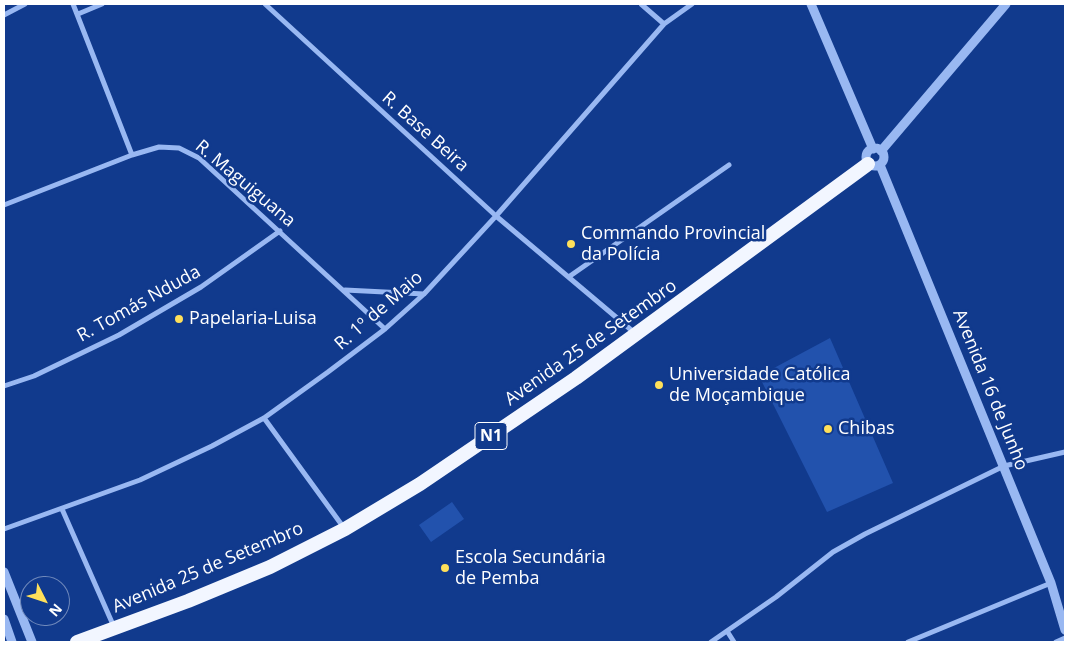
<!DOCTYPE html>
<html>
<head>
<meta charset="utf-8">
<style>
  body { margin:0 }
  #map { position:relative; width:1069px; height:646px; overflow:hidden; background:#113a8d; font-family:"Open Sans",sans-serif }
  canvas { display:block }
  .frame { position:absolute; inset:0; border:5px solid #fff; pointer-events:none }
  .north { position:absolute; left:20px; top:576px; width:50px; height:50px; box-sizing:border-box; background:#113a8d; border:1px solid #7089bb; border-radius:50%; rotate:131deg; font-size:14px; font-weight:700; line-height:20px; text-align:center; color:#fff }
  .north::after { content:''; display:block; margin:auto; width:18px; height:22px; background:#ffe05a; clip-path:polygon(50% 0,100% 100%,50% 72%,0 100%) }
</style>
</head>
<body>
<div id="map">
<canvas width="1069" height="646"></canvas>
<div class="frame"></div>
<div class="north">N</div>
</div>
<script>
const ctx = document.querySelector('canvas').getContext('2d');
ctx.lineJoin = 'round';
function paint(path, color) { ctx.fillStyle = color; ctx.fill(path, 'evenodd'); }
const shape = rows => new Path2D(rows.map(r => 'M' + r).join(''));
function trace(path, color, width, dash) { ctx.strokeStyle = color; ctx.lineWidth = width; ctx.lineCap = dash ? 'butt' : 'round'; ctx.setLineDash(dash || []); ctx.stroke(path); }
function write(font, color, halo, rows, align = 'center') {
  ctx.font = font + ' "Open Sans",sans-serif'; ctx.lineWidth = 5; ctx.setLineDash([]); ctx.textBaseline = 'middle'; ctx.strokeStyle = halo; ctx.fillStyle = color; for (const [text, x, y, turn = 0] of rows) {
    ctx.save(); ctx.translate(x, y); ctx.rotate((+turn || 0) * Math.PI / 180); ctx.textAlign = isNaN(turn) ? turn : align; if (halo) ctx.strokeText(text, 0, 0); ctx.fillText(text, 0, 0); ctx.restore();
  }
}
paint(shape([
  [830,338,893,483,827,512,759,376],
  [452,502,464,519,431,542,419,525]
]), '#2252ad');
trace(shape([
  [73,4,132,155],
  [265,4,496,216,636,334],
  [641,4,664,24],
  [78,14,102,4],
  [4,15,25,4],
  [4,205,132,155,159,147,179,148,199,158,385,329],
  [570,276,729,165],
  [345,290,424,294],
  [4,386,34,376,119,335,201,287,280,231],
  [264,418,344,528],
  [62,509,114,627],
  [4,529,140,480,212,446,264,418,328,372,385,329,424,294,496,216,664,24,692,4],
  [727,631,734,642],
  [711,642,776,597,833,552,865,534,1004,466,1065,452],
  [908,642,1051,583],
  [1056,642,1065,638]
]), '#99b8f2', 5);
trace(shape([
  [811,4,873,149],
  '866 157a9 9 0 1 1 18 0a9 9 0 1 1-18 0Z',
  [881,151,1006,4],
  [880,165,1051,583,1065,630],
  [4,572,32,642],
  [4,619,12,642]
]), '#99b8f2', 9);
trace(shape([
  [77,642,188,601,270,567,345,529,420,484,576,378,868,164]
]), '#f2f6ff', 14);
for (const [x, y, r, color] of [
  [571,244,5,"#ffe05a"],
  [179,319,5,"#ffe05a"],
  [659,385,5,"#ffe05a"],
  [828,429,5,"#ffe05a"],
  [445,568,5,"#ffe05a"]
]) { const dot = new Path2D(); dot.arc(x, y, r, 0, 2 * Math.PI); ctx.fillStyle = color; ctx.fill(dot); trace(dot, '#113a8d', 2); }
for (const [x, y, w] of [
  [491,436,32]
]) { const box = new Path2D(); box.roundRect(x - w / 2, y - 13.5, w, 27, 4); ctx.fillStyle = '#113a8d'; ctx.fill(box); trace(box, '#fff', 1); }
write('bold 16px', '#fff', null, [
  ["N1",491,436]
]);
write('18px', '#fff', '#113a8d', [
  ["R. Base Beira",425,132,42],
  ["R. Maguiguana",245,184,40],
  ["R. Tomás Nduda",139,304,-29],
  ["R. 1º de Maio",379,311,-41],
  ["Avenida 25 de Setembro",591,343,-35],
  ["Avenida 16 de Junho",990,390,68],
  ["Avenida 25 de Setembro",208,568,-23]
]);
write('18px', '#fff', '#113a8d', [
  ["Commando Provincial",581,234],
  ["da Polícia",581,255],
  ["Papelaria-Luisa",189,319],
  ["Universidade Católica",669,375],
  ["de Moçambique",669,396],
  ["Chibas",838,429],
  ["Escola Secundária",455,558],
  ["de Pemba",455,579]
], 'left');
</script>
</body>
</html>
